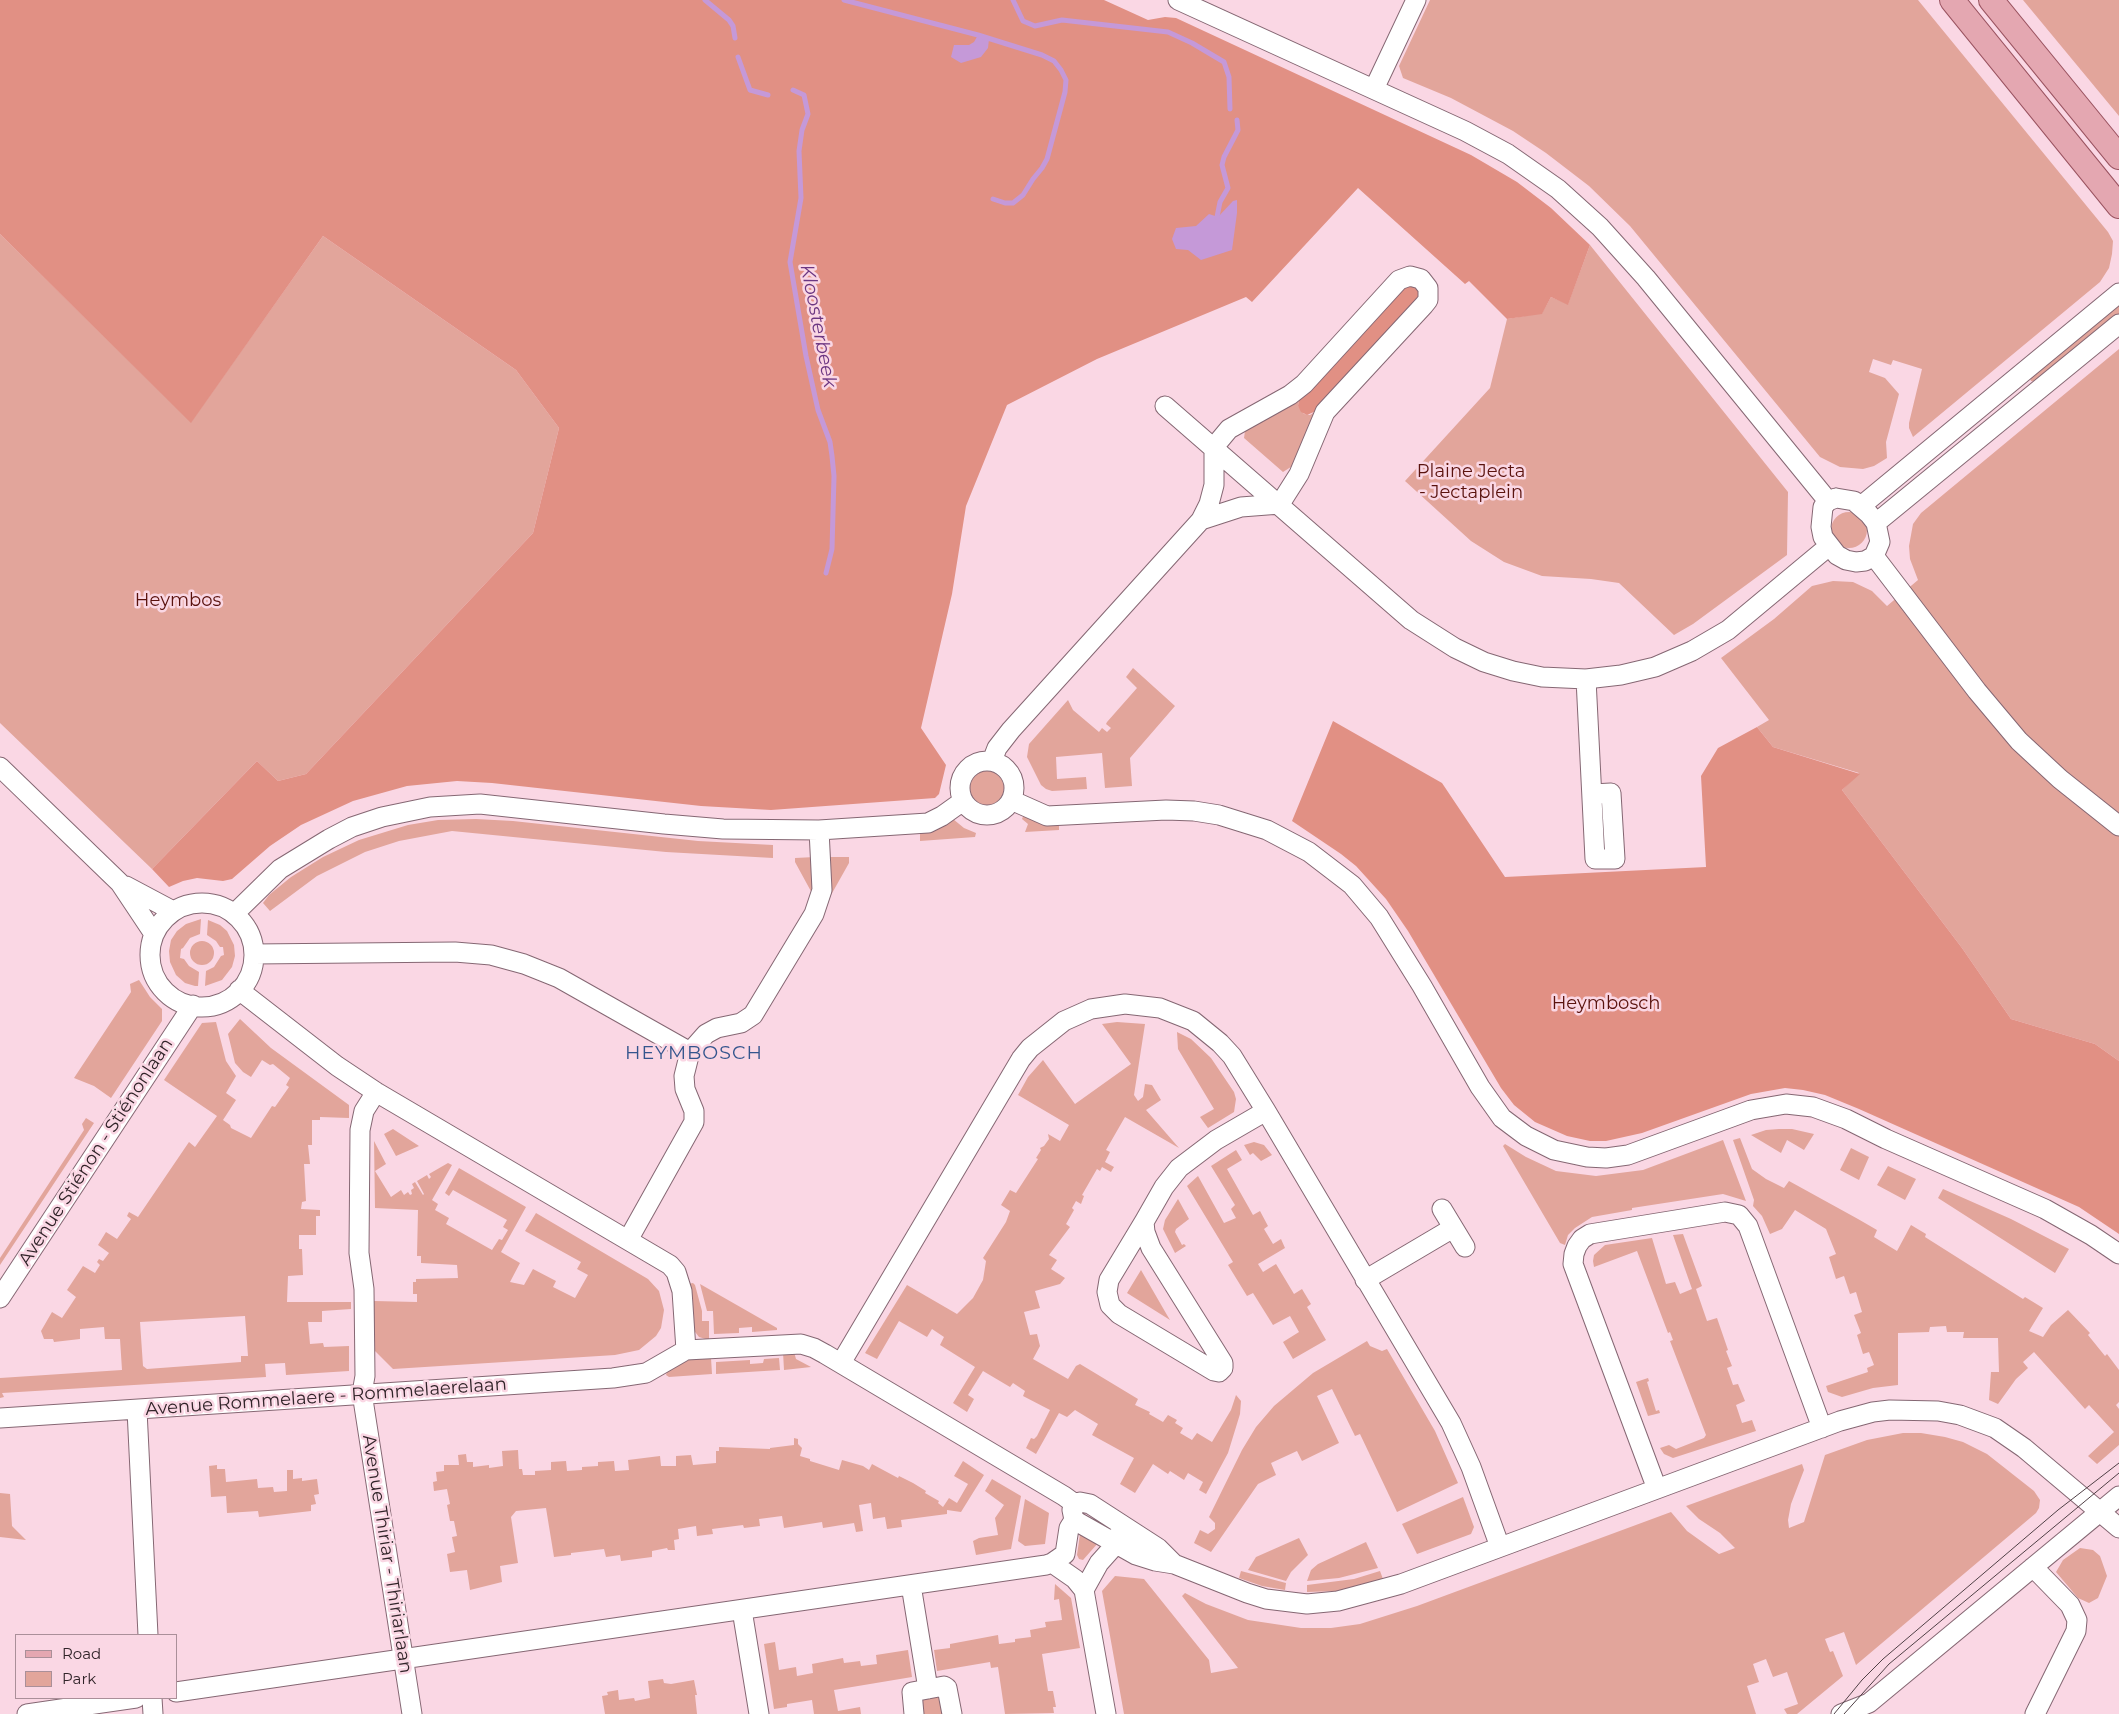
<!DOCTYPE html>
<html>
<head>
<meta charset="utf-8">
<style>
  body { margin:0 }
  #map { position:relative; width:2119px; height:1714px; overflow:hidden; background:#fad7e4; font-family:Montserrat,sans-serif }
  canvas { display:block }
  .legend { position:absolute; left:15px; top:1634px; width:162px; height:65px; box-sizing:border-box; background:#fad7e4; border:1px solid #aa8f99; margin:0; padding:6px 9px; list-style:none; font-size:15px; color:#312429 }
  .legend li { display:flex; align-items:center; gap:10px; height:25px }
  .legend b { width:25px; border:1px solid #aa8f99 }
</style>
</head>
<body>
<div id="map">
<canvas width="2119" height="1714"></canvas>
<ul class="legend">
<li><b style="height:6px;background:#e4a7b1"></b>Road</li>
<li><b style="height:14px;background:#e2a59b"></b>Park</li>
</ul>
</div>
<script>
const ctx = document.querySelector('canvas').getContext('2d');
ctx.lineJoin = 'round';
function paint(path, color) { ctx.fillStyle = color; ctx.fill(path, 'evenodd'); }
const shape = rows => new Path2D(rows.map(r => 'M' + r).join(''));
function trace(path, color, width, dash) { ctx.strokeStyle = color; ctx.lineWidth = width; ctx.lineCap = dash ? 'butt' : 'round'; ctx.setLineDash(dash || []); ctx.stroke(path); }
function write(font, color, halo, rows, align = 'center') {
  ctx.font = font + ' Montserrat,sans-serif'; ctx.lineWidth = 5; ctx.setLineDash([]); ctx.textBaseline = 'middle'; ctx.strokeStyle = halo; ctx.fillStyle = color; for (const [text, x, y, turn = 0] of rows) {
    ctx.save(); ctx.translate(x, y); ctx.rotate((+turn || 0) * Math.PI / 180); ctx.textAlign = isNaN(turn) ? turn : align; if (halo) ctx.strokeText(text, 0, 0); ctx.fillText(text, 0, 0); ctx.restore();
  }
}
paint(shape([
  [1430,0,1918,0,2108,232,2113,241,2112,254,2109,268,2100,282,1913,437,1909,428,1909,423,1922,369,1893,360,1891,365,1873,359,1869,372,1885,378,1899,394,1886,442,1887,458,1874,466,1863,469,1840,467,1820,457,1630,226,1589,186,1546,153,1513,131,1451,98,1403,78,1399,66],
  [2023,0,2119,0,2119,116],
  [0,234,191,422,323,236,516,370,559,428,533,533,306,774,278,781,257,761,152,869,0,723],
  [1590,245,1788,492,1787,555,1693,624,1674,635,1619,583,1591,579,1542,576,1504,562,1471,541,1405,481,1490,388,1507,319,1542,313,1551,297,1568,304],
  [2119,303,2119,314,2037,382,2031,381,2030,378],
  [2119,349,2119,1061,2095,1044,2011,1019,1962,948,1842,790,1859,773,1773,747,1757,727,1769,720,1721,658,1774,619,1812,586,1833,581,1853,582,1872,591,1887,606,1918,580,1910,559,1909,546,1913,524,1921,513],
  [1299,399,1298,406,1304,414,1310,415,1316,411,1294,465,1283,472,1244,438,1245,431,1250,426],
  '1831 530a18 18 0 1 1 36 0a18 18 0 1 1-36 0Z',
  [1133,668,1175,706,1130,758,1132,786,1105,788,1102,753,1056,757,1057,779,1086,777,1087,789,1052,791,1046,789,1041,785,1027,757,1029,744,1068,700,1073,710,1099,732,1102,728,1107,732,1111,728,1106,724,1107,722,1137,688,1126,677],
  '970 788a17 17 0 1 1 34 0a17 17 0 1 1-34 0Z',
  [1024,814,1059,823,1059,830,1025,832,1028,824,1022,819],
  [476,819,513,821,698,841,773,845,773,858,666,852,452,831,399,841,365,852,317,876,270,911,263,903,269,895,291,877,323,857,359,840,408,825,438,820],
  [953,819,964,828,976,833,975,837,920,841,920,833,937,830],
  [815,857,813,895,795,862,795,858],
  [829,857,849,857,849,863,831,895,829,894],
  [201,919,200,934,190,938,183,948,181,949,180,958,184,959,189,966,199,972,198,986,195,986,185,983,176,975,170,962,169,951,171,940,177,931,186,924],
  [208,920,220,925,227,931,234,945,235,956,232,967,222,980,205,986,206,971,214,967,221,956,224,955,223,947,220,947,216,941,207,935],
  '190 953a12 12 0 1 1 24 0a12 12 0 1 1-24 0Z',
  [139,980,150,997,162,1009,162,1021,111,1098,94,1086,74,1078,131,992,130,984],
  [240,1019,271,1048,349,1105,349,1118,320,1117,320,1120,312,1120,312,1145,308,1145,310,1164,304,1164,306,1201,302,1202,301,1209,320,1210,320,1216,316,1216,316,1235,299,1235,299,1249,302,1249,303,1275,288,1276,287,1302,351,1302,351,1309,322,1311,322,1322,308,1322,310,1344,323,1343,324,1347,349,1346,349,1371,286,1375,285,1363,265,1364,266,1377,2,1393,4,1397,0,1398,0,1378,122,1370,120,1339,105,1339,104,1327,80,1329,80,1339,54,1342,53,1339,44,1339,41,1331,52,1312,62,1318,76,1297,67,1290,83,1266,95,1273,100,1265,97,1262,99,1259,103,1261,109,1253,98,1245,106,1232,117,1239,131,1219,127,1216,129,1212,138,1217,189,1142,195,1147,217,1116,164,1080,202,1023,216,1022,226,1061,236,1076,226,1093,236,1100,223,1120,230,1125,231,1128,251,1138,272,1106,275,1107,289,1087,286,1085,290,1078,273,1064,270,1065,262,1060,251,1077,243,1072,235,1063,228,1034],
  [245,1316,248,1356,241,1356,241,1362,147,1369,143,1366,140,1322],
  [1117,1022,1145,1024,1134,1095,1138,1101,1143,1097,1145,1084,1152,1085,1161,1100,1146,1110,1179,1148,1125,1117,1106,1150,1110,1152,1105,1162,1114,1167,1111,1172,1102,1167,1100,1171,1097,1169,1082,1195,1084,1196,1081,1204,1076,1201,1072,1208,1074,1210,1066,1224,1070,1227,1049,1255,1057,1260,1051,1269,1065,1278,1060,1284,1035,1291,1040,1308,1024,1312,1030,1335,1037,1334,1040,1346,1033,1359,1068,1379,1076,1366,1080,1364,1138,1399,1135,1405,1150,1412,1149,1414,1163,1422,1168,1415,1177,1420,1175,1423,1183,1428,1180,1433,1192,1440,1197,1433,1212,1442,1231,1410,1236,1395,1241,1401,1240,1414,1228,1453,1206,1494,1199,1490,1203,1482,1188,1473,1184,1480,1170,1471,1168,1474,1153,1464,1135,1493,1120,1484,1134,1458,1092,1435,1098,1424,1075,1410,1067,1417,1059,1413,1036,1454,1026,1448,1031,1438,1034,1439,1037,1436,1050,1410,1023,1396,1025,1391,1013,1383,1010,1387,983,1371,968,1395,974,1399,967,1412,953,1403,975,1367,940,1345,944,1337,932,1329,927,1337,899,1321,877,1359,865,1353,907,1285,957,1314,973,1298,983,1280,986,1261,983,1258,1006,1222,1010,1211,1001,1205,1010,1190,1016,1193,1038,1159,1036,1158,1041,1150,1040,1148,1044,1146,1049,1139,1048,1134,1060,1141,1069,1125,1018,1095,1028,1077,1043,1060,1075,1104,1131,1064,1102,1024],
  [1177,1032,1191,1039,1211,1058,1234,1092,1236,1099,1234,1112,1208,1128,1200,1117,1214,1109,1178,1049],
  [86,1118,94,1123,0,1265,0,1258,84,1130,82,1124],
  [393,1129,419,1146,396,1156,384,1134],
  [1779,1129,1792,1129,1814,1134,1804,1150,1787,1140,1781,1153,1751,1135,1766,1130],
  [1740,1138,1752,1169,1766,1179,1784,1188,1789,1181,1858,1219,1877,1230,1874,1237,1897,1251,1911,1225,1926,1234,1925,1237,2023,1299,2025,1297,2043,1308,2029,1331,2043,1337,2051,1325,2068,1310,2090,1333,2088,1335,2105,1356,2107,1354,2119,1370,2119,1402,2116,1405,2119,1409,2119,1445,2097,1464,2088,1456,2114,1432,2089,1405,2085,1409,2034,1352,2023,1362,2028,1368,2016,1379,1998,1404,1989,1400,1991,1372,1999,1372,1998,1338,1963,1338,1964,1332,1947,1332,1946,1326,1930,1327,1929,1332,1898,1333,1898,1385,1873,1388,1842,1397,1828,1392,1826,1386,1868,1372,1867,1368,1874,1365,1869,1352,1863,1354,1857,1335,1861,1333,1854,1315,1862,1312,1856,1292,1850,1294,1844,1276,1836,1279,1829,1257,1836,1254,1826,1229,1795,1210,1782,1229,1770,1234,1762,1216,1753,1206,1754,1200,1733,1140],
  [1723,1140,1746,1201,1723,1194,1632,1208,1632,1210,1592,1217,1575,1228,1568,1235,1565,1245,1560,1243,1503,1146,1505,1144,1526,1157,1556,1171,1596,1176,1643,1170],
  [374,1141,386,1164,375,1171,391,1197,401,1190,404,1195,408,1192,410,1195,412,1194,411,1190,414,1188,412,1184,415,1182,423,1195,424,1194,417,1181,427,1175,429,1179,431,1177,429,1174,448,1163,452,1165,432,1200,438,1204,435,1210,449,1218,446,1224,492,1250,499,1239,502,1240,508,1230,503,1227,507,1220,453,1190,449,1196,445,1193,459,1168,526,1207,501,1252,520,1263,510,1282,524,1285,533,1269,556,1281,553,1287,575,1298,588,1275,577,1269,581,1262,525,1231,536,1213,648,1279,659,1291,664,1310,661,1328,656,1336,639,1350,615,1355,393,1369,374,1350,374,1301,417,1302,417,1294,413,1294,413,1282,416,1282,416,1279,458,1278,457,1265,421,1263,421,1256,417,1256,418,1210,375,1208],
  [1254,1142,1264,1145,1272,1155,1261,1161,1253,1153,1250,1155,1244,1145],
  [1851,1148,1869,1157,1859,1180,1840,1170],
  [1236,1150,1242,1160,1227,1169,1253,1215,1260,1211,1268,1226,1264,1229,1273,1244,1281,1239,1285,1248,1258,1264,1263,1272,1276,1264,1294,1294,1302,1289,1311,1304,1307,1307,1326,1340,1293,1359,1283,1342,1299,1332,1290,1316,1273,1325,1253,1293,1247,1296,1228,1265,1233,1262,1187,1186,1198,1176,1224,1223,1236,1218,1231,1209,1235,1205,1211,1166],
  [1888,1166,1916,1179,1905,1200,1877,1185],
  [1943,1189,2011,1219,2069,1249,2055,1273,1938,1198],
  [1178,1199,1189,1219,1176,1229,1175,1232,1182,1245,1184,1244,1186,1246,1175,1253,1163,1229,1165,1220],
  [1683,1234,1702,1286,1696,1289,1707,1321,1717,1318,1728,1350,1726,1351,1732,1366,1727,1368,1733,1385,1738,1384,1745,1401,1736,1405,1742,1423,1752,1420,1756,1431,1673,1458,1664,1454,1660,1448,1669,1445,1676,1449,1704,1438,1706,1435,1670,1341,1673,1340,1670,1332,1668,1333,1637,1251,1594,1267,1593,1261,1594,1255,1605,1245,1652,1238,1666,1284,1675,1282,1680,1294,1692,1289,1673,1235],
  [1141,1270,1167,1315,1170,1320,1127,1293],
  [693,1283,695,1285,702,1311,702,1321,709,1321,709,1340,699,1337,692,1328,688,1284],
  [700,1284,777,1328,777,1330,752,1332,752,1327,739,1328,739,1333,714,1334,713,1311,707,1311],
  [1367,1341,1370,1346,1382,1351,1387,1349,1435,1431,1458,1483,1397,1512,1360,1434,1355,1436,1332,1389,1317,1396,1339,1443,1302,1461,1297,1451,1271,1463,1276,1475,1258,1484,1211,1552,1194,1543,1200,1530,1208,1534,1215,1529,1215,1523,1209,1517,1242,1450,1256,1427,1274,1406,1313,1373],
  [783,1352,794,1352,796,1359,811,1367,784,1370],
  [700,1358,711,1358,712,1374,669,1377,666,1375,667,1372,688,1360],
  [779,1358,780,1370,716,1374,716,1362,750,1360,750,1364,763,1363,764,1359],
  [1648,1378,1649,1381,1647,1382,1656,1411,1659,1410,1660,1413,1648,1416,1636,1382],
  [1903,1433,1921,1433,1945,1437,1963,1442,1987,1454,2034,1491,2040,1500,2039,1508,2036,1513,1856,1665,1844,1632,1825,1639,1830,1652,1833,1651,1843,1676,1797,1714,1787,1714,1784,1709,1798,1704,1787,1672,1773,1677,1766,1659,1753,1664,1759,1682,1747,1686,1756,1714,1124,1714,1102,1591,1115,1576,1144,1579,1209,1660,1211,1673,1238,1668,1182,1596,1185,1593,1206,1604,1248,1620,1301,1628,1331,1628,1360,1624,1417,1606,1671,1512,1687,1531,1719,1554,1735,1548,1720,1533,1699,1519,1686,1506,1802,1464,1804,1470,1791,1504,1788,1520,1789,1528,1804,1522,1825,1455,1867,1440],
  [794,1438,798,1439,798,1444,802,1448,800,1456,810,1459,810,1461,839,1470,842,1460,863,1466,869,1470,872,1464,898,1478,899,1476,913,1483,926,1491,925,1493,939,1501,938,1503,943,1507,949,1498,957,1503,968,1484,954,1476,963,1461,984,1475,961,1512,947,1510,947,1514,901,1520,902,1527,887,1529,885,1517,873,1519,871,1503,859,1505,863,1531,856,1532,854,1523,823,1528,822,1522,784,1528,782,1516,759,1519,760,1526,744,1528,743,1525,712,1529,713,1534,697,1536,696,1526,678,1529,679,1539,674,1540,675,1550,668,1550,667,1548,652,1551,652,1557,621,1561,620,1555,606,1557,604,1549,571,1553,571,1555,554,1557,546,1508,516,1511,511,1517,518,1563,500,1566,502,1582,470,1590,467,1570,450,1572,447,1554,455,1552,452,1537,457,1536,454,1521,450,1521,447,1505,450,1504,447,1489,434,1491,433,1482,437,1481,436,1472,444,1471,444,1465,459,1465,458,1455,466,1454,467,1462,473,1462,473,1467,489,1465,489,1468,503,1466,502,1451,518,1450,519,1469,522,1469,523,1475,535,1475,535,1471,551,1470,551,1462,566,1461,567,1471,582,1470,582,1467,598,1466,598,1462,614,1461,615,1471,629,1470,628,1460,660,1456,661,1466,676,1466,676,1456,691,1455,693,1465,716,1463,716,1451,719,1451,719,1447,770,1449,770,1448,794,1445],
  [217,1465,217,1469,225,1469,226,1482,257,1479,258,1488,273,1487,274,1492,287,1491,287,1470,293,1470,293,1479,302,1478,302,1481,317,1479,319,1494,314,1495,316,1504,311,1505,311,1511,259,1517,258,1511,227,1513,226,1496,211,1497,209,1466],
  [992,1479,1021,1496,1011,1549,976,1555,973,1541,979,1538,998,1535,995,1518,1004,1505,985,1491],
  [0,1493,10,1494,12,1526,26,1540,0,1537],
  [1463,1497,1474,1527,1471,1534,1417,1554,1402,1524],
  [1025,1499,1049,1513,1045,1544,1025,1546,1018,1541],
  [1080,1534,1098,1543,1083,1560,1079,1559,1077,1555],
  [1299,1538,1308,1555,1291,1572,1286,1581,1248,1570,1256,1557],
  [1366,1542,1378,1568,1339,1578,1307,1581,1311,1570,1318,1564],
  [2080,1548,2093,1550,2100,1556,2107,1576,2098,1598,2089,1603,2078,1598,2056,1572,2063,1560],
  [1241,1571,1286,1583,1285,1590,1262,1586,1239,1578],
  [1380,1571,1383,1579,1369,1584,1337,1591,1307,1592,1307,1585,1354,1579],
  [1055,1584,1071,1598,1080,1648,1042,1654,1048,1691,1053,1691,1056,1707,1053,1707,1054,1713,1005,1714,998,1667,991,1668,990,1662,937,1671,934,1650,950,1648,950,1644,998,1635,999,1644,1015,1642,1015,1639,1031,1637,1030,1630,1046,1627,1045,1622,1062,1620,1059,1599,1054,1600],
  [775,1642,779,1670,796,1667,797,1676,813,1673,812,1664,843,1658,844,1663,860,1661,861,1666,877,1664,876,1655,908,1650,912,1677,834,1690,838,1711,860,1707,861,1714,814,1714,812,1700,787,1704,787,1707,774,1709,764,1644],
  [663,1679,664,1683,671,1684,694,1680,697,1695,695,1695,697,1714,605,1714,602,1696,608,1695,607,1692,618,1690,619,1700,634,1698,635,1701,650,1698,648,1681],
  [938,1696,942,1700,945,1714,922,1714,920,1704,924,1698]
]), '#e2a59b');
paint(shape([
  [0,0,1104,0,1148,20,1165,17,1176,18,1471,155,1517,182,1551,208,1590,245,1568,305,1551,297,1542,314,1507,319,1469,281,1465,284,1358,188,1252,302,1246,297,1097,359,1007,405,966,506,952,594,921,728,946,765,939,794,935,798,771,810,701,806,492,783,457,781,407,786,353,801,301,825,270,846,232,879,223,881,197,878,183,881,169,887,152,869,257,761,278,781,306,774,533,533,559,428,516,370,323,236,191,423,0,234],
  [1414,284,1421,294,1316,411,1307,415,1301,412,1298,406,1299,399,1404,286],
  [1333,721,1442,783,1505,877,1706,867,1701,776,1718,748,1757,727,1773,747,1860,774,1842,790,1962,948,2011,1019,2095,1044,2119,1061,2119,1234,2079,1207,1859,1109,1825,1095,1803,1090,1785,1088,1751,1094,1642,1133,1606,1141,1590,1141,1567,1136,1535,1122,1514,1105,1501,1088,1408,931,1386,899,1356,866,1341,854,1292,821]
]), '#e19084');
paint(shape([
  [978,35,989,39,988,48,981,57,961,63,951,57,954,45,969,45,974,42],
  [1237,200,1237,213,1232,250,1201,260,1188,250,1176,249,1172,239,1176,228,1196,226,1209,214,1218,217,1233,201]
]), '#c599d8');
trace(shape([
  [705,0,729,20,733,26,735,38],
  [844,0,978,35,1042,55,1054,61,1061,70,1066,80,1065,92,1047,159,1042,168,1033,179,1023,195,1013,203,1005,203,993,199],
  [1013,0,1023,21,1035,26,1062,20,1168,32,1192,43,1224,62,1229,77,1230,109],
  [738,57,750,90,768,95],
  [793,90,804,95,808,114,802,130,799,151,801,198,790,262,806,356,818,410,830,442,832,456,834,476,832,549,826,573],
  [1217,217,1220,202,1228,188,1222,165,1224,157,1238,130,1237,120]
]), '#c599d8', 5);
const minor = shape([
  [1178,0,1465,131,1508,154,1558,189,1600,227,1646,278,1828,501],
  [1374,89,1416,0],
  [1165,406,1411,620,1455,648,1484,662,1513,671,1542,677,1586,679,1621,675,1655,667,1692,651,1728,630,1829,546],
  [1214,447,1229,429,1290,395,1304,384,1399,280,1410,276,1421,279,1428,288,1428,300,1424,305,1325,412,1299,474,1280,504],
  [1836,498,1854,501,1869,514,1876,523,1880,542,1874,556,1865,561,1856,562,1846,560,1837,555,1823,537,1821,527,1823,507,1828,501,1836,498],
  [1861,506,2119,293],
  [1201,520,1241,507,1280,504],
  [1876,523,2119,324],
  [1874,556,1977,691,2019,741,2060,779,2119,826],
  [1586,679,1595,859,1615,859,1611,793,1593,794],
  [992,761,997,748,1011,730,1201,520,1209,504,1214,485,1214,447],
  '960 788a27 27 0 1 1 54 0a27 27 0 1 1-54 0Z',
  [0,767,120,883,154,934],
  [1011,800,1047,816,1166,810,1194,811,1219,815,1267,830,1309,852,1352,885,1379,917,1422,986,1480,1087,1502,1118,1526,1136,1554,1150,1587,1157,1606,1158,1628,1155,1751,1110,1786,1104,1813,1107,1846,1119,1886,1139,2045,1209,2091,1235,2119,1254],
  [126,886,173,911],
  '150 955a52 52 0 1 1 104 0a52 52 0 1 1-104 0Z',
  [234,914,280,869,329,839,352,827,382,817,430,807,480,804,664,824,723,829,819,830,928,823,942,816,963,801],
  [254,954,455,952,491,955,524,964,559,978,690,1052],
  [239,990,337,1066,376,1092,670,1265,676,1272,682,1291,686,1350],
  [376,1092,364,1111,360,1130,359,1253,364,1289,365,1376,362,1393,412,1714],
  [1442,1209,1465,1247],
  [1144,1222,1145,1232,1151,1248,1223,1363,1223,1368,1219,1372,1214,1371,1119,1314,1110,1305,1107,1292,1109,1280,1144,1222],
  [1144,1222,1164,1187,1179,1168,1216,1140,1266,1111],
  [628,1240,694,1122,694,1111,685,1089,684,1076,690,1052,706,1034,717,1028,741,1023,753,1015,814,914,822,890,819,830],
  [1365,1280,1453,1228],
  [0,1298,193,1005],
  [841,1363,1021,1059,1030,1048,1064,1021,1091,1009,1125,1004,1160,1008,1193,1021,1220,1043,1232,1056,1266,1111,1451,1423,1471,1467,1500,1547],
  [137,1410,148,1635],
  [0,1418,613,1378,646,1373,686,1350,801,1344,814,1348,825,1354,1064,1496,1075,1504],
  [1657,1489,1573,1264,1574,1254,1577,1246,1582,1239,1590,1234,1725,1212,1739,1215,1748,1226,1822,1428],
  [1052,1563,1075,1579,1084,1590,1106,1714],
  [1174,1564,1158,1548,1090,1504,1080,1502,1075,1504,1072,1510,1074,1520,1136,1555,1155,1561,1174,1564,1247,1593,1266,1599,1307,1604,1338,1601,1401,1584,1840,1421,1873,1412,1890,1410,1938,1411,1960,1415,1995,1428,2024,1448,2119,1528],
  [2033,1567,2070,1605,2077,1620,2076,1631,2035,1714],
  [911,1585,928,1689],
  [1084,1590,1099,1563,1116,1544,1119,1534],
  [742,1610,759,1714],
  [176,1692,1046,1565,1052,1563,1065,1554,1069,1528,1074,1520],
  [152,1698,153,1714],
  [27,1714,136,1698],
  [914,1714,912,1692,944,1686,947,1688,952,1714],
  [1841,1714,1869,1703,2119,1496]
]);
const major = shape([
  [1952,0,2119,206],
  [1991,0,2119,157]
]);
trace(minor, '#856773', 21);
trace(major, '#9a5360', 26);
trace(minor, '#fff', 19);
trace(major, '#e4a7b1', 24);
trace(shape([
  [1834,1714,1862,1680,1883,1659,2058,1510,2119,1463],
  [1844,1714,1889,1664,2119,1473]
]), '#504046', 1);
write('18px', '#5a120d', '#fad7e4', [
  ["Plaine Jecta",1471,472],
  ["- Jectaplein",1471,493],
  ["Heymbos",178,601],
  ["Heymbosch",1606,1004]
]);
write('18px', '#312429', '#fad7e4', [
  ["Avenue Stiénon - Stiénonlaan",96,1152,-57],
  ["Avenue Rommelaere - Rommelaerelaan",326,1397,-4],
  ["Avenue Thiriar - Thiriarlaan",387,1554,81]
]);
write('italic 19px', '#6c3682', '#fad7e4', [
  ["Kloosterbeek",818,326,79]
]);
ctx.letterSpacing = '1px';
write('19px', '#34558d', '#fad7e4', [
  ["HEYMBOSCH",694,1053]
]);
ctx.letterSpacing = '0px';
</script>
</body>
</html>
